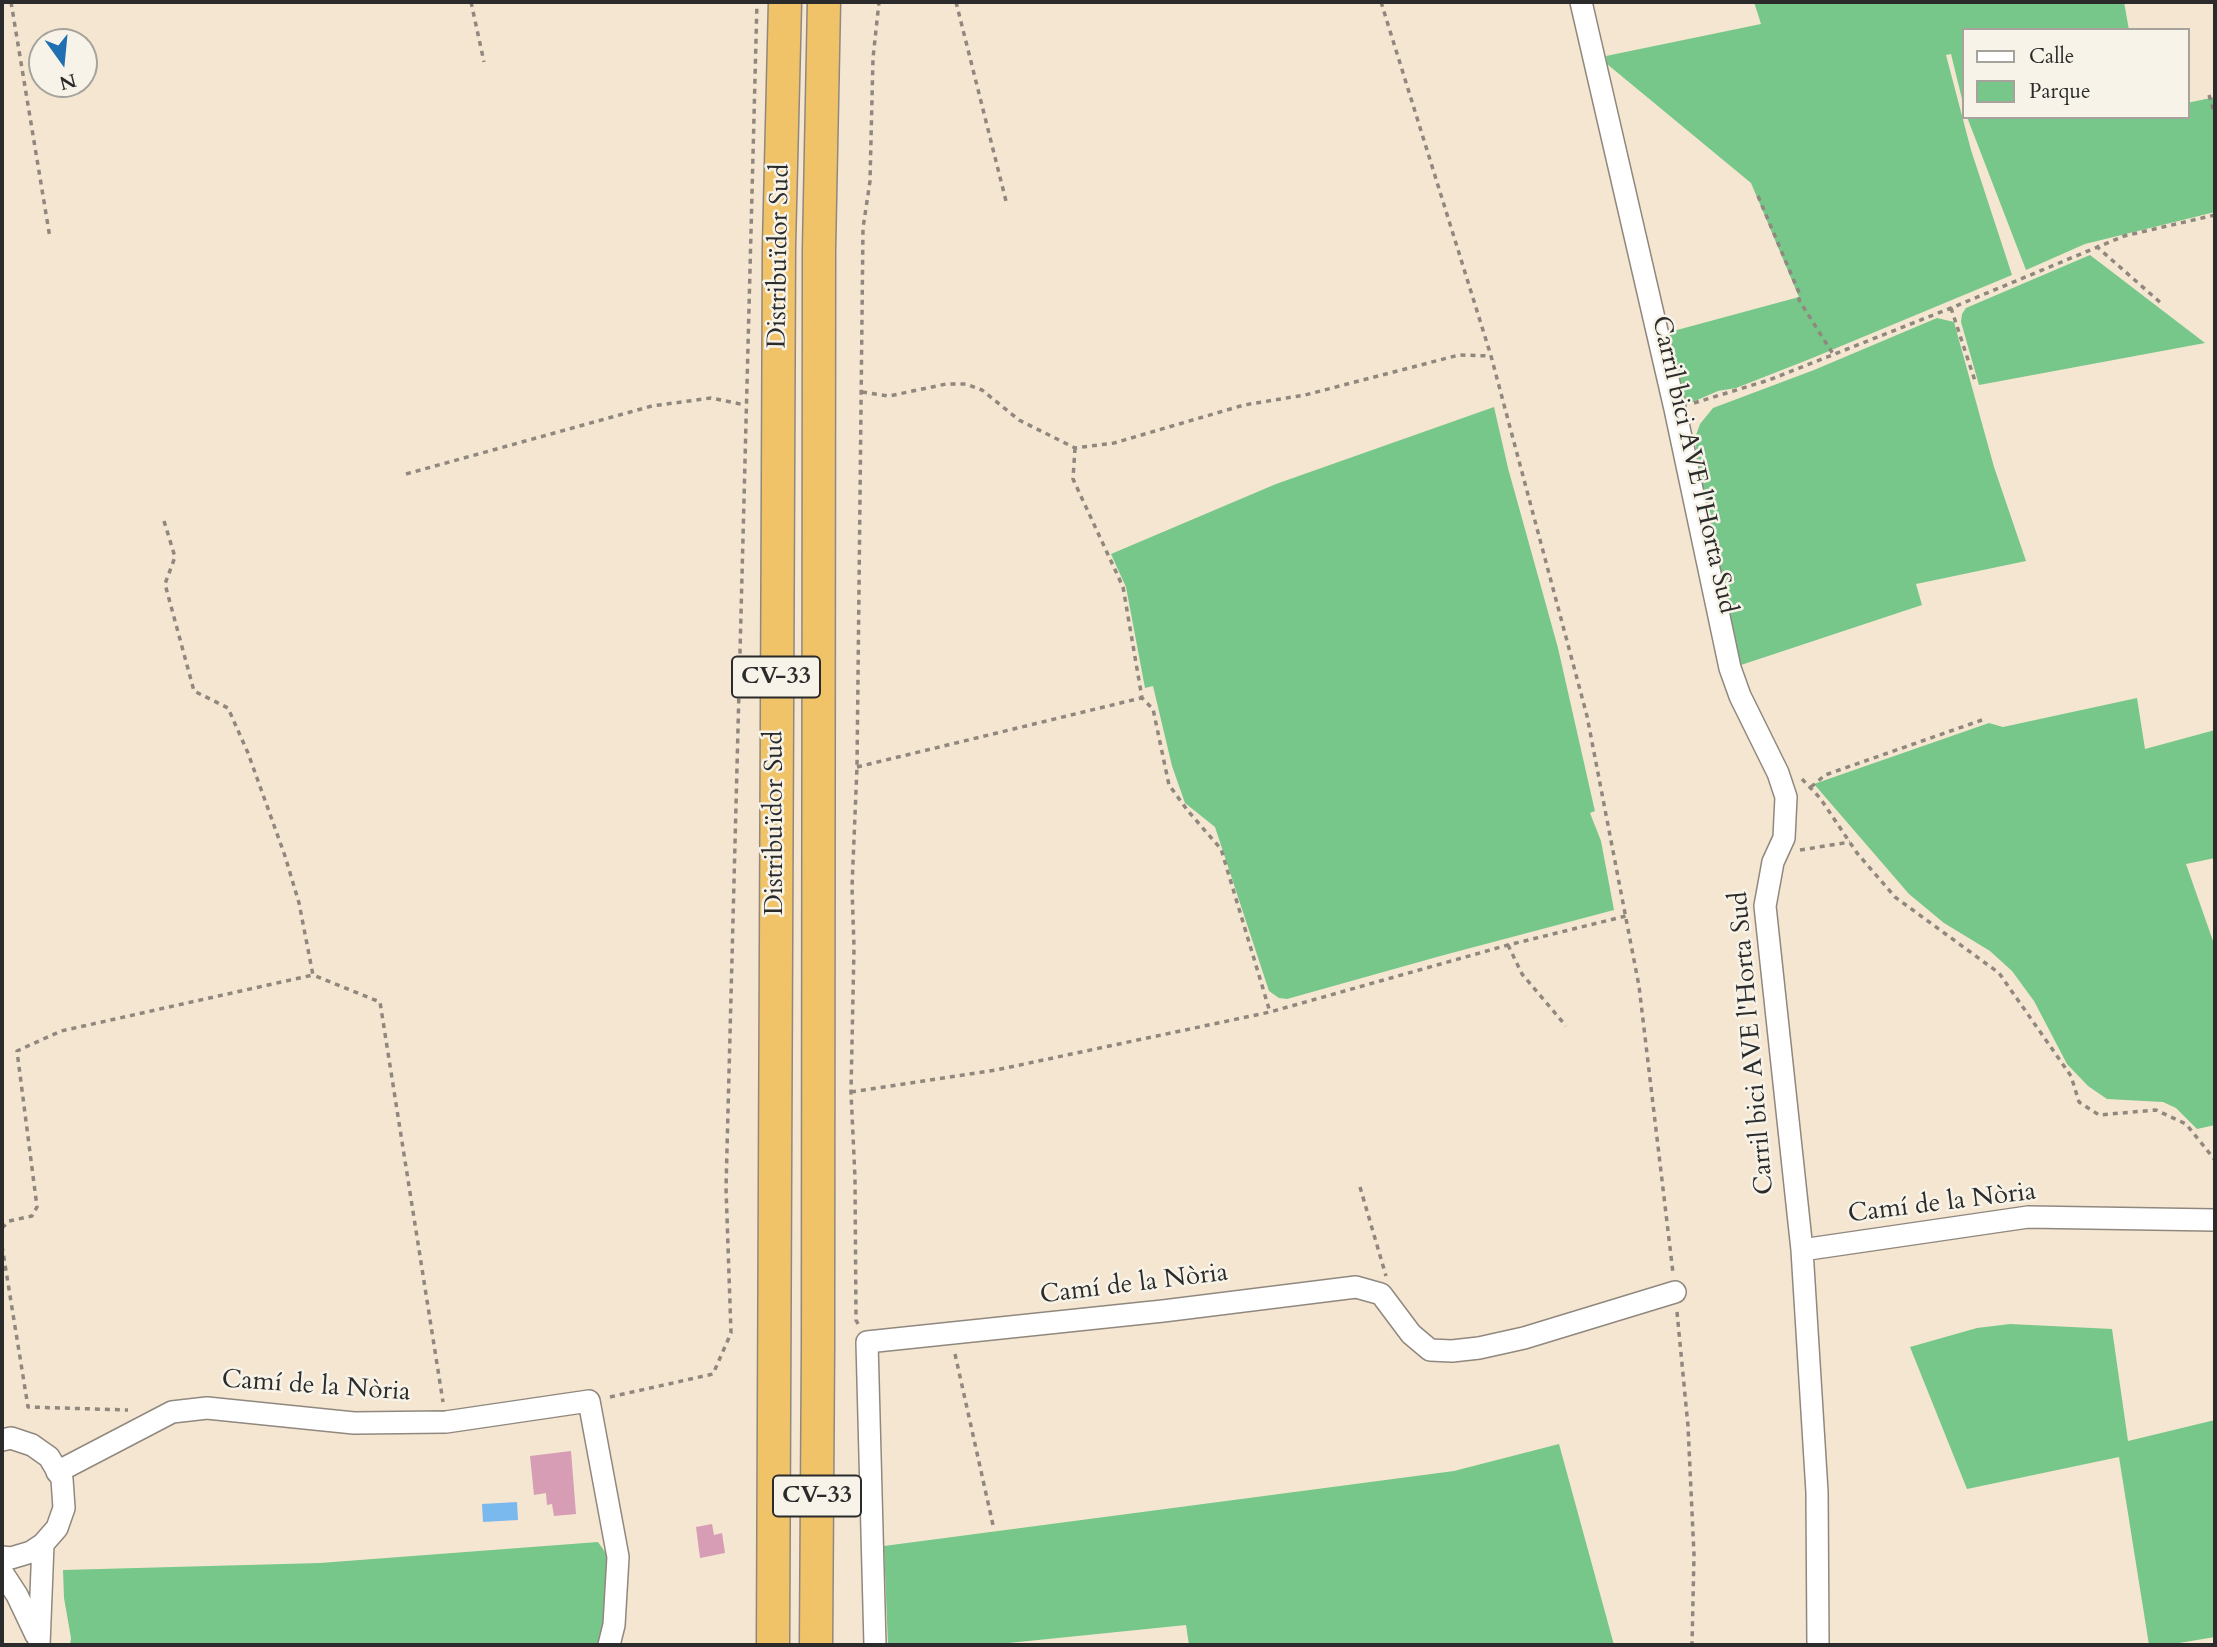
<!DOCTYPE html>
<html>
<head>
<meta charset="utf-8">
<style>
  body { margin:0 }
  #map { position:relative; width:2217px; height:1647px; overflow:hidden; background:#f5e6d1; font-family:Cardo,serif }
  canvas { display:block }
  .frame { position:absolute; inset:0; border:4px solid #2b2b2b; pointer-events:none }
  .legend { position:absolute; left:1962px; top:28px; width:228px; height:91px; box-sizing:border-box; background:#f7f3e8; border:2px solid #a5a39c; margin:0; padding:9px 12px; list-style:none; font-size:21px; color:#2b2b2b }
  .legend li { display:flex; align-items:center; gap:14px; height:35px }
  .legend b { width:35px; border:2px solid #a5a39c }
  .north { position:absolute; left:28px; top:28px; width:70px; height:70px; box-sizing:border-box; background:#f7f3e8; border:2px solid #a5a39c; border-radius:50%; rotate:165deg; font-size:19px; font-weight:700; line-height:28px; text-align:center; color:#2b2b2b }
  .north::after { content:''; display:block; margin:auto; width:24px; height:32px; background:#1f6fb2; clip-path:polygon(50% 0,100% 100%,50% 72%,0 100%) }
</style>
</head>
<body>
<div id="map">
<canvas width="2217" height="1647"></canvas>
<div class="frame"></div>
<ul class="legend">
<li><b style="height:9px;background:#fff"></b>Calle</li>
<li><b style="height:19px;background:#76c789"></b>Parque</li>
</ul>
<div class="north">N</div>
</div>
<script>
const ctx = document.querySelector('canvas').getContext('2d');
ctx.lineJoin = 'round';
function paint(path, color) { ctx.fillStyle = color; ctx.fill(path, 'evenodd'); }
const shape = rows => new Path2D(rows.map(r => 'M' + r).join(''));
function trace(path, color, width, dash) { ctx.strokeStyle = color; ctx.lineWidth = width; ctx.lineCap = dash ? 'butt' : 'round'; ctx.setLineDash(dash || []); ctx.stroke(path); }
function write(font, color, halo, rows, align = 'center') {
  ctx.font = font + ' Cardo,serif'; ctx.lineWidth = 5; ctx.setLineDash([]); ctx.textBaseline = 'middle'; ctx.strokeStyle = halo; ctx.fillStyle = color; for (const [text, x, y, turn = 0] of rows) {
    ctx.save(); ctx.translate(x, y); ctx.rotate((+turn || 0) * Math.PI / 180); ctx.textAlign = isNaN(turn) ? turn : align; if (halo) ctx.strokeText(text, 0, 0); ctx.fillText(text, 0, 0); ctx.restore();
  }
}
paint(shape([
  [1754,2,2124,2,2129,30,1963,30,1963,103,1951,54,1946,55,1971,150,2012,275,1810,359,1736,388,1718,391,1681,407,1666,333,1799,297,1751,183,1607,64,1606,56,1761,24],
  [2215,97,2215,212,2085,244,2026,270,1967,117,2187,117,2187,103],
  [2090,255,2205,343,1979,385,1961,322,1962,314,1966,308],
  [1937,318,1954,322,1994,467,2026,561,1916,584,1922,605,1741,665,1730,625,1696,453,1695,438,1700,424,1713,408,1814,370],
  [1494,407,1508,468,1558,648,1594,807,1595,811,1590,813,1601,841,1614,910,1444,955,1287,999,1279,998,1269,991,1215,827,1185,803,1172,766,1153,686,1145,688,1126,587,1111,554,1276,484],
  [2137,698,2145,749,2215,730,2215,858,2186,864,2213,941,2215,941,2215,1125,2197,1129,2176,1108,2163,1102,2107,1099,2088,1086,2067,1064,2034,1001,2012,971,1990,951,1944,923,1909,894,1814,784,1989,723,2003,727],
  [2010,1324,2112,1329,2128,1441,2215,1420,2215,1637,2167,1645,2149,1645,2119,1457,1967,1489,1910,1347,1977,1328],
  [1559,1444,1614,1645,1189,1645,1186,1625,989,1645,888,1645,884,1546,1454,1471],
  [598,1542,610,1559,603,1645,70,1645,71,1638,64,1598,63,1570,320,1563]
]), '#76c789');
paint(shape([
  [517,1502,518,1520,483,1522,482,1504]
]), '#7ab9ee');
paint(shape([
  [571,1451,576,1514,554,1516,552,1504,547,1505,546,1493,534,1495,530,1456],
  [712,1524,714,1535,722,1533,725,1553,700,1558,696,1527]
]), '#d69db4');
const minor = shape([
  [1581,2,1675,409,1730,668,1740,696,1778,773,1786,797,1784,838,1773,862,1765,906,1802,1250,1817,1492,1818,1645],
  [1802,1250,2028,1217,2215,1220],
  [2,1440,11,1438,32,1445,49,1457,62,1479,64,1508,57,1528,43,1544,31,1552,11,1558,2,1557],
  [57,1472,172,1412,207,1408,354,1423,446,1422,589,1401,618,1557,614,1625,609,1645],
  [2,1572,17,1595,36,1635],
  [39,1645,43,1544],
  [875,1645,867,1342,1163,1311,1356,1287,1381,1294,1411,1334,1430,1350,1452,1351,1479,1348,1524,1338,1675,1292]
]);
const highway = shape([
  [773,1645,779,246,785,2],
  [816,1645,818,1348,819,249,824,2]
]);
trace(minor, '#90887e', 24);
trace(highway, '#90887e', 35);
trace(shape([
  [11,2,50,238],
  [471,2,484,62],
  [956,2,1007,205],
  [1381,2,1491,356,1587,716,1639,986,1673,1273],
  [2209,95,2215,115],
  [1758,196,1800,295,1799,300,1833,354],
  [2096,246,2162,304],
  [1951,308,1975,381],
  [862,392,889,396,946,384,966,384,982,390,1019,420,1075,448,1114,443,1244,405,1305,395,1459,355,1490,356],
  [1694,403,1769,380,1951,308,2124,236,2215,215],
  [1075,448,1073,479,1123,587,1142,698,1153,709,1169,785,1188,811,1221,849,1270,1012],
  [406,474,652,406,711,398,745,405],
  [164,521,175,557,165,584,194,691,228,708,248,753,285,856,299,903,313,975,380,1002,443,1402],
  [857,767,1141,698],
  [1802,779,1820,798,1857,853,1895,897,1999,973,2071,1076,2079,1102,2099,1115,2156,1110,2186,1124,2215,1160],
  [1811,787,1825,775,1982,720],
  [1800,850,1850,842],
  [1508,945,1522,974,1566,1026],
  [851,1092,996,1070,1270,1012,1508,945,1626,916],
  [1360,1187,1386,1276],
  [2,1228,9,1221,32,1216,37,1207,17,1051,61,1031,313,975],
  [2,1246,28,1407,128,1410],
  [1677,1312,1688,1426,1694,1555,1692,1645],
  [858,1324,856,1320,855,1178,851,1092,854,947,852,887,857,767,863,228,870,181,873,58,879,2],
  [955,1354,993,1525],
  [610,1397,713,1374,731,1333,726,1188,757,2]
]), '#90887e', 3.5, [5, 5]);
trace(minor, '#fff', 21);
trace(highway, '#f0c369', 32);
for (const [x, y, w] of [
  [776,677,88],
  [817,1496,88]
]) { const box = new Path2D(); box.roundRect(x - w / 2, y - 20.5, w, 41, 5); ctx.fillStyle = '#f7f3e8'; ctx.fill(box); trace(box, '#2b2b2b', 2); }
write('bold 24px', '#2b2b2b', null, [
  ["CV-33",776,677],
  ["CV-33",817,1496]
]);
write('26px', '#2b2b2b', '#f7f3e8', [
  ["Distribuïdor Sud",780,256,-89],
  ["Carril bici AVE l'Horta Sud",1693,465,77],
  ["Distribuïdor Sud",776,823,-90],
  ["Carril bici AVE l'Horta Sud",1753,1043,-95],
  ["Camí de la Nòria",1942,1204,-7],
  ["Camí de la Nòria",1134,1285,-7],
  ["Camí de la Nòria",316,1387,4]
]);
</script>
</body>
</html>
